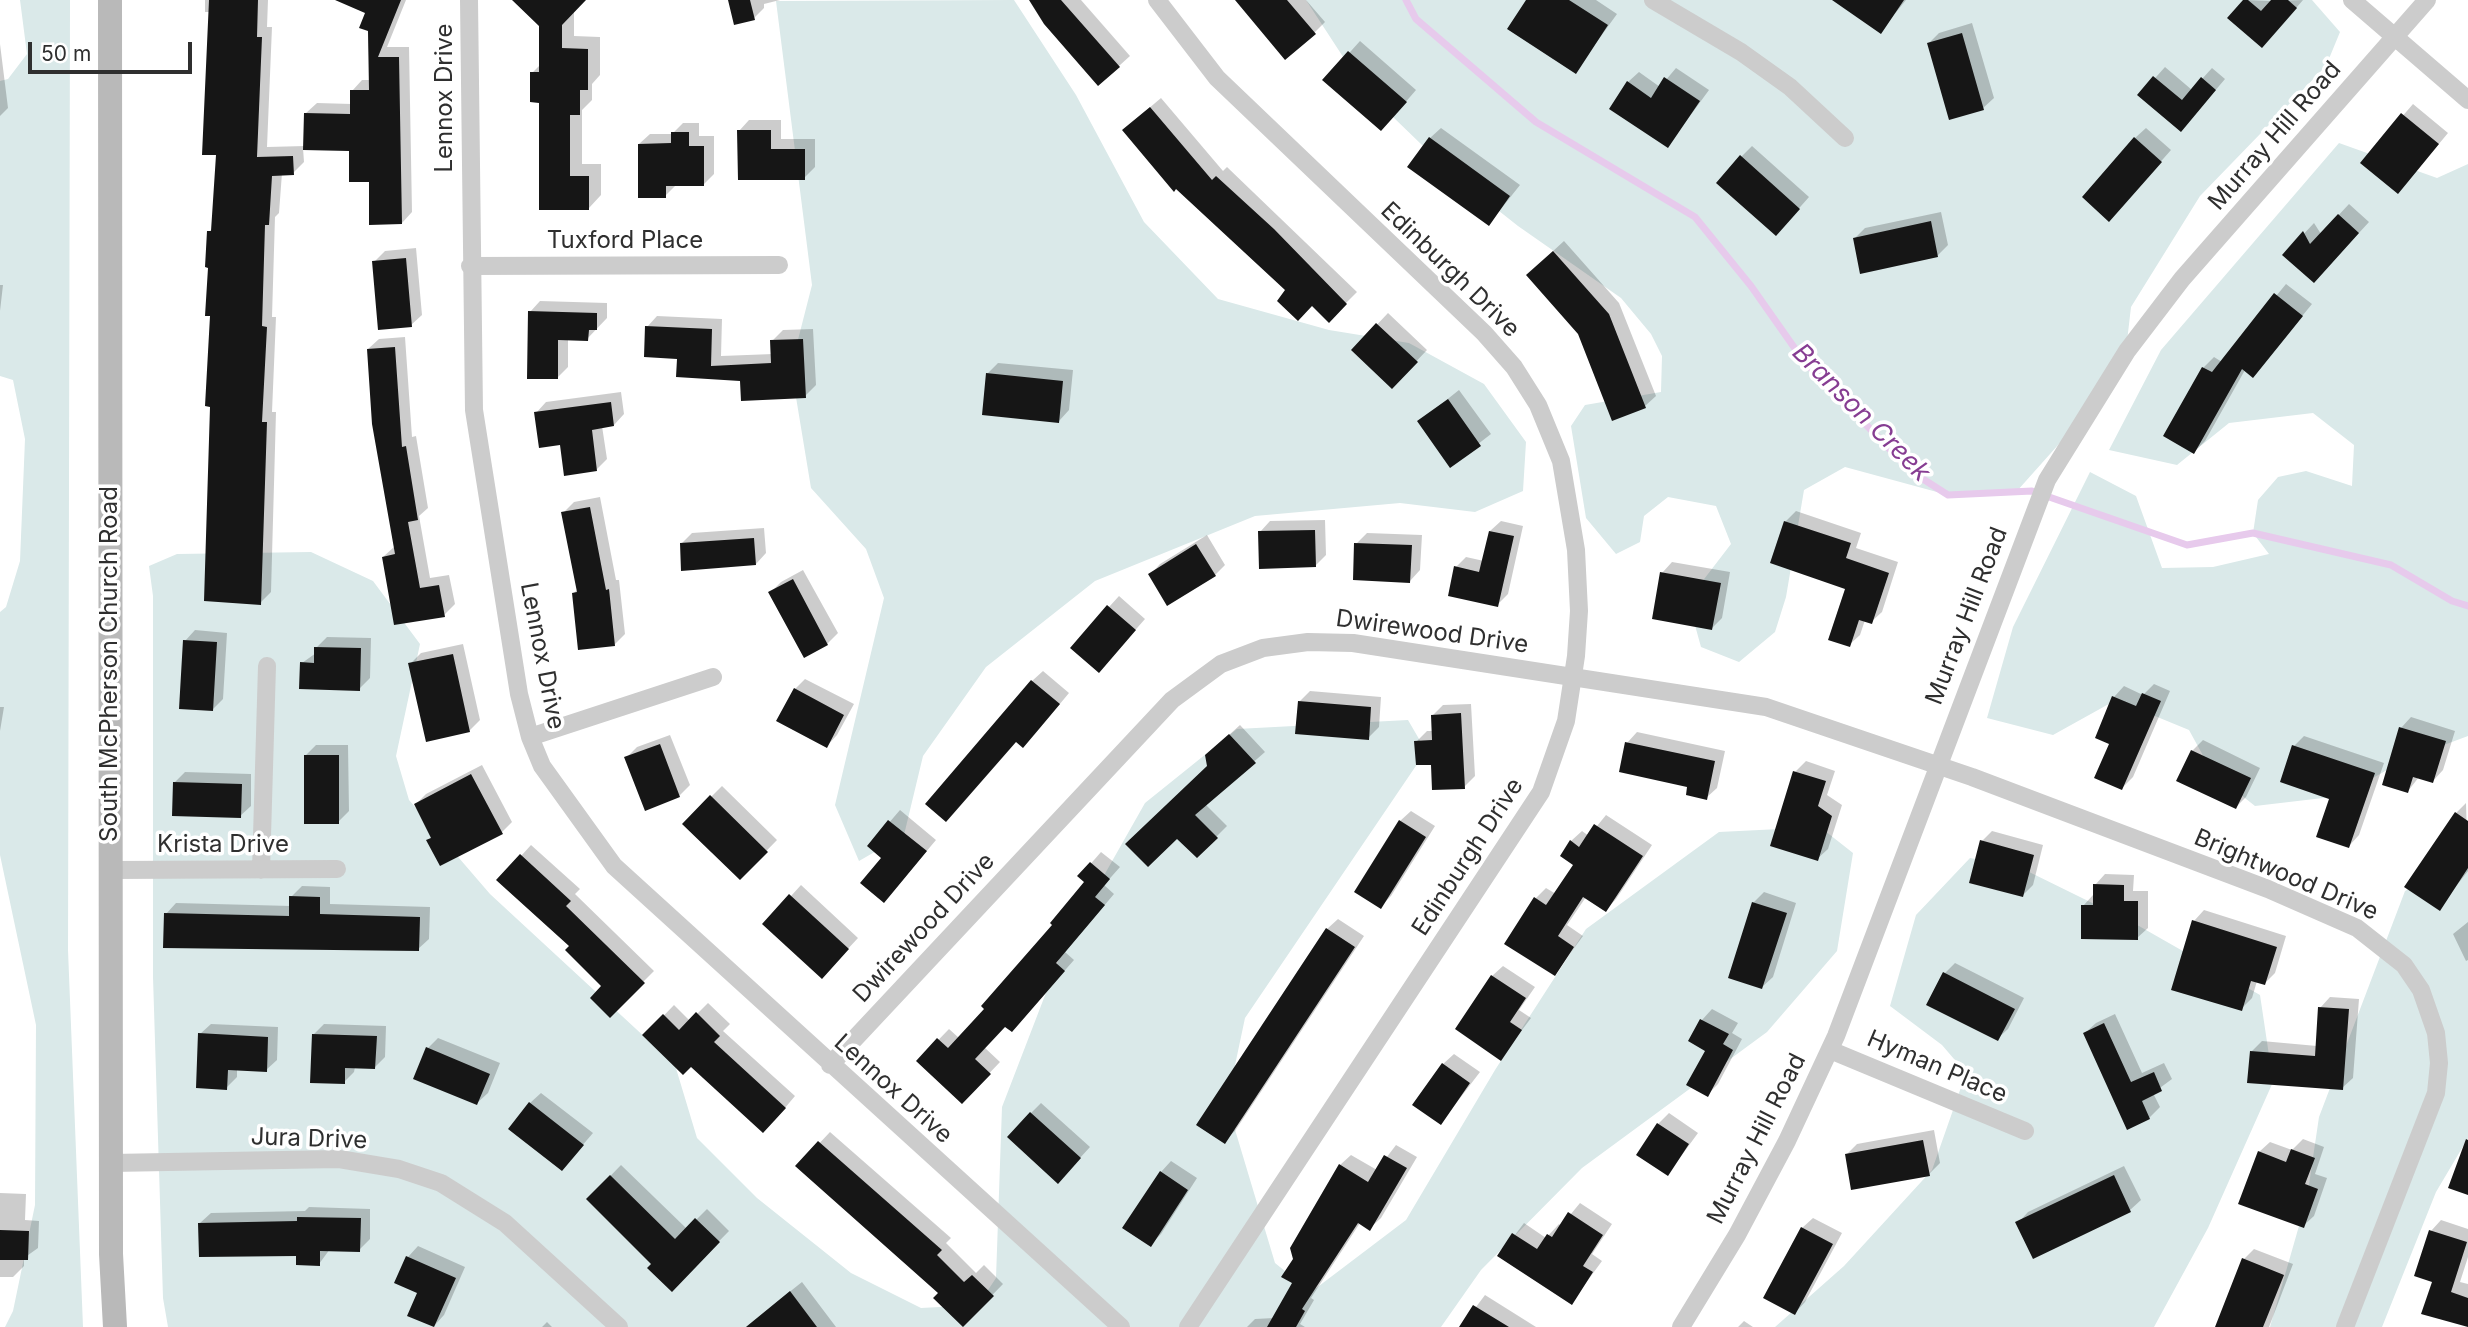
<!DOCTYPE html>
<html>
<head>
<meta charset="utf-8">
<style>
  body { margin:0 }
  #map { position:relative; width:2468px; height:1327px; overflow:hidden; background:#fff; font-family:Inter,sans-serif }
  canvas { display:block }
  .scale { position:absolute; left:28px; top:42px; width:164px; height:32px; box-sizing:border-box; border:4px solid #2f2f2f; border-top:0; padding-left:9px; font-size:21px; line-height:24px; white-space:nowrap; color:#2f2f2f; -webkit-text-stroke:5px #fff; paint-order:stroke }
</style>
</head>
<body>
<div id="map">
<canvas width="2468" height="1327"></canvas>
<div class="scale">50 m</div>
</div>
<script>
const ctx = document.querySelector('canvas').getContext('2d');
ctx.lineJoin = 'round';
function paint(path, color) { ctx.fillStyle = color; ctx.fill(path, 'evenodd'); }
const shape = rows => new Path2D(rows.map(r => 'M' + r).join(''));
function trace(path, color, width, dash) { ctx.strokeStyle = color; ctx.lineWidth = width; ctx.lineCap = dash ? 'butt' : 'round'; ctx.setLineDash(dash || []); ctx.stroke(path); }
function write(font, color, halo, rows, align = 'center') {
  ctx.font = font + ' Inter,sans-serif'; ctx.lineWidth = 7; ctx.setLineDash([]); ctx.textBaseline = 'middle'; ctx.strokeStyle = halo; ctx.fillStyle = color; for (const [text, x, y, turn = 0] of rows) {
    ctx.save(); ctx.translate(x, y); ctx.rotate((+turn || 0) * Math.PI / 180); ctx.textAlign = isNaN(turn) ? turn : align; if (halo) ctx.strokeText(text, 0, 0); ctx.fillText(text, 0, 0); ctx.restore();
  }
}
paint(shape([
  [20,0,70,0,68,950,83,1327,5,1327,13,1311,35,1205,36,1025,0,855,0,612,6,607,20,561,25,439,13,380,0,376,0,81,8,79,27,54],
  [1014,0,1076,95,1144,222,1218,299,1329,330,1409,343,1484,384,1526,442,1523,491,1475,512,1400,503,1255,516,1095,581,986,667,923,756,904,835,859,861,835,805,884,598,866,549,811,488,791,367,812,285,776,1],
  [1306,0,2312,0,2340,32,2326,66,2200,196,2131,307,2126,350,2108,389,2017,491,1948,495,1845,467,1804,490,1786,597,1775,632,1739,662,1701,647,1688,600,1731,544,1716,506,1668,497,1644,516,1640,542,1616,554,1586,518,1571,426,1585,405,1661,392,1662,356,1651,334,1621,298,1518,226,1451,173,1364,89],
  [2339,143,2437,178,2468,164,2468,736,2409,758,2340,796,2255,806,2212,772,2189,730,2116,700,2053,735,1987,718,2013,627,2090,472,2136,496,2162,568,2213,567,2269,554,2253,533,2258,500,2278,477,2306,471,2352,486,2354,445,2313,413,2229,423,2177,465,2109,450,2161,350],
  [311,552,373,581,420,644,396,756,409,800,490,894,675,1065,697,1138,757,1198,851,1273,921,1308,978,1305,996,1278,1002,1107,1064,946,1145,803,1237,729,1408,720,1426,751,1245,1018,1227,1103,1275,1263,1311,1292,1406,1220,1495,1070,1586,929,1719,832,1820,827,1853,853,1837,951,1767,1032,1582,1168,1481,1270,1441,1327,168,1327,163,1298,153,977,153,596,149,566,177,554],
  [2468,854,2468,1138,2436,1192,2382,1327,2270,1327,2307,1198,2319,1117,2405,891],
  [1970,858,2019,867,2139,926,2260,995,2273,1082,2208,1228,2154,1327,1775,1327,1844,1266,1932,1170,1966,1073,1942,1045,1890,1006,1916,915]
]), '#dae9e9');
paint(shape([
  [205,0,268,0,267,27,272,27,267,147,305,146,306,113,317,103,352,104,352,91,362,80,370,80,367,12,355,0,406,0,387,47,409,47,412,212,402,223,350,149,303,148,304,162,293,173,282,173,279,213,275,217,272,317,276,317,272,412,276,412,271,592,260,603,212,405,209,232,213,228,218,153,210,12,205,12],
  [526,0,584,0,574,10,574,36,600,37,600,75,592,84,592,100,582,110,582,164,601,164,601,195,589,208,541,208,541,101,532,73,541,64,541,26],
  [730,0,780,0,764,4,764,8,754,18],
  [1031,0,1081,0,1130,56,1099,84],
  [1238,0,1306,0,1325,22,1314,33],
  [1528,0,1596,0,1617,14,1575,72],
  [1837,0,1906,0,1881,31],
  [2245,0,2272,1,2303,0,2273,35],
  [1972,23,1994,98,1983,108,1928,44,1939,33],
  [1360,41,1416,90,1391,119,1325,80],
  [0,44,8,108,0,116],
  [2165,67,2192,90,2212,68,2225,79,2191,119,2140,95],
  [1676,68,1709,90,1668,146,1628,82,1639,72,1660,87],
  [1161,98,1223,171,1227,167,1357,292,1329,320,1312,304,1287,289,1135,120],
  [2413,104,2448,133,2408,181,2362,163],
  [749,120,781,120,781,139,815,139,815,167,804,178,739,131],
  [683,123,699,123,699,136,714,136,714,174,704,184,677,184,665,196,639,144,650,134,672,134],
  [1441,128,1520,185,1489,224,1430,138],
  [2146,128,2171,150,2119,209,2135,138],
  [1752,146,1809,197,1786,223,1741,157],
  [2349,204,2369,222,2325,270,2285,254,2314,223,2321,234],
  [1941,212,1948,245,1938,255,1854,239,1865,228],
  [1564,241,1619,303,1656,396,1645,406,1579,333,1539,264],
  [416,248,422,315,411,325,374,262,385,251],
  [2286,284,2312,304,2253,376,2245,370,2205,441,2194,452,2165,435,2203,368,2214,357,2222,362],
  [0,285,3,285,0,311],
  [540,301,607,303,607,318,587,339,568,339,568,367,557,378,530,312],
  [1388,313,1427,350,1392,387,1353,350],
  [657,316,722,319,721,356,773,354,772,341,783,330,813,329,816,385,805,396,679,357,647,327],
  [405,337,412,437,416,436,428,508,419,516,430,578,449,575,455,604,444,615,383,557,394,547,368,349,379,339],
  [998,363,1073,370,1069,410,1059,421,987,374],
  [1459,390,1491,434,1451,465,1420,421],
  [621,392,624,414,614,425,602,426,607,459,596,470,562,443,536,413,546,402],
  [600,497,616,580,619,580,625,634,614,645,574,593,578,589,563,513,574,502],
  [1796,511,1861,533,1856,548,1898,562,1882,612,1871,622,1865,620,1860,635,1849,645,1848,588,1785,522],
  [1325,520,1326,555,1315,566,1260,532,1270,521],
  [1501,521,1523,526,1508,594,1497,605,1456,567,1466,557,1484,561,1490,531],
  [764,528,766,553,756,564,681,544,692,533],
  [1367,533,1422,535,1420,570,1410,581,1356,544],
  [1207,535,1225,565,1215,575,1150,575,1160,564],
  [1672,562,1730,572,1722,618,1712,628,1662,573],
  [803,570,838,633,827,644,805,656,770,593,781,582],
  [1119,596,1145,619,1109,660,1109,607],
  [195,630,227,633,223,699,212,710,185,641],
  [327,637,371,638,370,678,359,689,302,663,316,653,316,648],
  [463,644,480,720,469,731,410,664,421,653],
  [1043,671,1069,693,1034,735,1017,740,1032,681],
  [805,679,854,704,837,735,827,746,795,689],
  [2154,684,2170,691,2133,777,2122,788,2111,743,2114,697,2124,686,2143,695],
  [1310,691,1381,697,1379,727,1368,738,1299,702],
  [1471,704,1475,776,1464,787,1432,763,1416,742,1427,731,1433,731,1432,716,1443,705],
  [0,707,4,707,0,731],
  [2411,717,2455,731,2443,770,2433,781,2419,777,2408,791,2401,728],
  [1240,725,1265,752,1205,804,1227,826,1197,856,1177,836,1218,745],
  [1637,732,1725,751,1717,788,1706,798,1627,743],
  [670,735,690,785,679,796,626,758,637,747],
  [2304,736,2384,763,2359,835,2349,846,2331,798,2294,746],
  [2203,740,2260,768,2246,797,2236,807,2192,751],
  [316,745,348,745,349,811,338,822,306,755],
  [1806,761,1835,771,1827,795,1842,805,1828,849,1817,859,1795,772],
  [482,765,512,822,502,832,429,840,432,836,416,804,426,794],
  [185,772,251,774,251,806,240,816,174,783],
  [722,786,777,840,740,878,684,824],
  [2466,803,2468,871,2439,908,2456,813],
  [900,810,936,840,894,890,883,858,869,846],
  [1411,811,1435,826,1391,896,1380,907,1400,821],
  [1606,815,1652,845,1616,899,1606,910,1586,897,1567,925,1583,936,1555,974,1536,898,1546,888,1556,894,1575,864,1571,841,1582,831,1589,836],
  [1992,831,2043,845,2033,885,2022,896,1982,841],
  [531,845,580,889,575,894,654,971,610,1015,604,986,572,946,521,856],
  [1101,852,1120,867,1104,885,1114,894,1065,952,1074,960,1022,1019,1005,1025,984,1047,1000,1062,962,1102,918,1061,949,1029,959,1038,987,1008,1087,882,1080,876],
  [2105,874,2134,875,2133,891,2148,891,2148,928,2137,938,2083,906,2093,895,2095,885],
  [801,885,858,938,832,966,791,896],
  [302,886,330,887,330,904,430,907,429,939,418,949,166,914,176,903,291,906,291,897],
  [1764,892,1796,903,1773,977,1762,987,1753,903],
  [2204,910,2286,936,2275,973,2265,983,2257,981,2252,998,2241,1009,2194,921],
  [1338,919,1364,936,1235,1131,1224,1141,1327,929],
  [2468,922,2468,960,2466,961,2453,934],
  [1955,963,2024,998,2008,1029,1997,1039,1945,973],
  [1503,966,1535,987,1519,1010,1531,1018,1501,1058,1492,976],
  [2330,997,2359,999,2353,1078,2342,1088,2251,1052,2262,1041,2317,1046,2320,1008],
  [708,1003,730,1024,723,1031,795,1096,774,1121,645,1035,674,1005,690,1021],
  [1712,1009,1738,1023,1732,1033,1742,1039,1718,1084,1707,1095,1707,1050,1690,1041,1702,1020],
  [2115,1014,2142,1073,2164,1063,2172,1079,2153,1093,2160,1107,2149,1118,2085,1033,2096,1023],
  [211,1024,278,1027,277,1060,266,1070,237,1069,237,1077,226,1088,200,1034],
  [324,1024,386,1026,385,1057,375,1067,355,1067,354,1072,344,1082,314,1034],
  [438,1038,500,1063,488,1093,477,1103,428,1048],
  [1454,1054,1480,1072,1441,1123,1443,1064],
  [541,1093,593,1133,562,1169,530,1103],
  [1041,1103,1090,1147,1068,1171,1031,1113],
  [1669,1113,1698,1133,1668,1174,1658,1124],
  [1934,1130,1940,1163,1929,1174,1846,1155,1857,1144],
  [830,1132,951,1238,946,1243,976,1273,984,1265,1003,1284,963,1325,941,1292,798,1166],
  [2303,1139,2324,1147,2315,1174,2327,1178,2314,1216,2303,1226,2259,1152,2270,1142,2292,1150],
  [1396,1145,1417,1157,1381,1218,1370,1228,1360,1223,1311,1298,1314,1300,1300,1324,1305,1327,1247,1327,1255,1319,1274,1318,1294,1283,1295,1259,1340,1165,1351,1155,1377,1170],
  [1171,1161,1197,1178,1161,1234,1150,1245,1161,1172],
  [621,1165,687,1229,707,1209,729,1231,672,1289,654,1263,588,1199],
  [2124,1166,2141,1200,2130,1210,2034,1256,2018,1223,2028,1212],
  [0,1193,26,1194,25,1220,39,1221,38,1248,24,1258,24,1266,13,1277,0,1277],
  [1580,1203,1612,1224,1592,1254,1602,1261,1572,1302,1500,1255,1524,1223,1546,1238,1559,1224,1561,1226],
  [309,1207,370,1209,370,1239,359,1250,330,1249,319,1264,298,1254,200,1223,211,1213,305,1211],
  [1813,1218,1842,1233,1805,1302,1795,1313,1802,1228],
  [2441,1220,2468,1229,2468,1257,2460,1282,2468,1284,2468,1327,2434,1281,2431,1231],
  [418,1246,465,1267,444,1315,434,1326,408,1257],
  [2254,1249,2293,1264,2269,1327,2230,1327,2244,1259],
  [802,1282,836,1327,746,1327,747,1326],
  [1485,1295,1536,1327,1461,1327],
  [1744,1321,1753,1327,1738,1327],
  [547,1322,552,1327,542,1327]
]), '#0003');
trace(shape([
  [1406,0,1416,19,1536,122,1695,217,1751,286,1803,360,1912,472,1948,495,2032,491,2187,545,2253,533,2391,565,2452,601,2468,606]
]), '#e7caec', 7);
paint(shape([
  [209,0,258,0,257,37,262,37,257,157,293,156,294,175,272,176,269,225,265,225,262,326,267,327,262,422,267,422,261,605,204,601,210,407,205,406,210,316,205,316,208,268,205,267,207,231,211,231,216,155,202,155],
  [335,0,401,0,378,57,399,57,402,224,369,225,369,182,349,182,349,151,303,150,304,113,350,114,350,90,369,90,368,31,359,28,365,13],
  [512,0,586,0,562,25,562,48,588,49,588,90,580,90,580,115,570,115,570,176,589,176,589,210,539,210,539,103,530,102,530,72,539,72,539,26],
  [728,0,750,0,755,20,734,25],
  [1029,0,1061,0,1120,67,1098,86,1044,24],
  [1235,0,1287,0,1316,34,1285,60],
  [1526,0,1569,0,1608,25,1576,74,1507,29],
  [1832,0,1904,0,1881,34],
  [2243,0,2248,0,2261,11,2271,0,2288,0,2297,8,2262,48,2227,18],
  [1962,33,1984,110,1949,120,1927,43],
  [1348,51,1407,102,1381,131,1322,80],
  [2153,76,2182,100,2201,77,2216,90,2181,132,2137,95],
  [1664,77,1700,101,1668,148,1609,109,1627,81,1651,98],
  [1150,107,1212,180,1216,176,1274,229,1347,304,1329,323,1312,306,1298,321,1277,301,1285,290,1176,189,1174,192,1122,130],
  [2401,113,2439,144,2398,194,2360,163],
  [737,130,771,130,771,149,805,149,805,180,738,180],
  [671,132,689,132,689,146,704,146,704,186,666,186,666,198,638,198,638,144,671,143],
  [1429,137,1510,196,1489,226,1407,167],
  [2134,137,2162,162,2109,222,2082,197],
  [1740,155,1800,209,1776,236,1716,183],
  [2338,214,2359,233,2314,283,2282,255,2303,231,2310,244],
  [1931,221,1938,257,1860,274,1853,238],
  [1553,251,1609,314,1646,408,1612,421,1578,334,1526,275],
  [406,258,412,327,378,330,372,261],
  [2274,293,2303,316,2253,378,2242,369,2194,454,2163,436,2202,367,2212,372],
  [528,311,597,313,597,330,589,330,588,341,558,340,558,379,527,379],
  [1376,323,1418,362,1392,389,1351,350],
  [645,326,712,329,711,366,771,363,770,340,803,339,806,398,741,401,740,381,676,377,677,359,644,357],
  [395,347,402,447,406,446,418,520,408,522,420,588,439,585,445,617,394,625,382,557,395,554,372,424,367,349],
  [986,373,1063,381,1059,423,982,415],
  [1448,399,1481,446,1450,468,1417,421],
  [611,402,614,426,592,430,597,471,564,476,560,445,539,448,534,412],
  [590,507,606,590,609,589,615,646,578,650,572,593,577,592,561,512],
  [1784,521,1851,543,1846,558,1889,573,1872,624,1859,620,1850,647,1828,640,1845,589,1770,563],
  [1315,530,1316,567,1259,569,1258,531],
  [1489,531,1514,536,1498,607,1448,596,1454,566,1479,572],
  [754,538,756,565,681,571,680,543],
  [1354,543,1412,545,1410,583,1353,580],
  [1196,544,1216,576,1167,606,1148,574],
  [1660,572,1721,583,1712,630,1652,619],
  [793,579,828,645,804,658,768,592],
  [1107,605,1136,630,1099,673,1070,648],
  [183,640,217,642,213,711,179,709],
  [314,647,361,648,360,691,299,689,300,662,314,663],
  [453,654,470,732,426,742,408,663],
  [1031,680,1060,704,1023,748,1016,742,946,822,925,804],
  [794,688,844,715,827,748,776,721],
  [2142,693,2161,701,2122,790,2094,778,2109,744,2095,738,2112,696,2136,706],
  [1298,701,1371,707,1369,740,1295,734],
  [1461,713,1465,789,1432,790,1431,765,1416,765,1414,741,1432,740,1431,715],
  [2399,727,2446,741,2433,783,2413,777,2408,793,2382,785],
  [1229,734,1256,763,1195,815,1218,838,1197,858,1177,839,1148,867,1125,844,1207,766,1205,755],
  [1625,742,1715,761,1707,800,1686,795,1687,787,1619,772],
  [660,744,680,797,645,811,624,757],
  [2292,745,2375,773,2349,848,2316,837,2329,799,2280,782],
  [2191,750,2251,778,2236,809,2176,781],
  [304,755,339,755,339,824,304,824],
  [1793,771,1826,781,1818,806,1832,816,1818,861,1770,846],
  [471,774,503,834,440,866,426,840,431,838,414,804],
  [173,782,242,784,241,818,172,816],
  [710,795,768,852,740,880,682,824],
  [2455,812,2468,821,2468,868,2440,911,2404,887],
  [888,820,927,851,884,903,860,883,881,858,867,846],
  [1399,820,1426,837,1381,909,1354,892],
  [1594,824,1643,856,1606,912,1583,897,1558,936,1574,947,1555,976,1504,944,1534,897,1546,905,1573,865,1560,856,1570,840,1579,847],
  [1980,840,2034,855,2023,897,1969,883],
  [520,854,571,901,566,906,645,983,610,1018,590,998,601,986,565,950,569,946,496,880],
  [1090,862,1110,879,1095,897,1105,905,1056,963,1065,971,1012,1032,1005,1027,975,1059,991,1074,962,1104,916,1061,937,1038,948,1048,984,1009,981,1006,1052,925,1050,923,1084,882,1077,876],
  [2093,884,2124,885,2124,901,2138,901,2138,940,2081,939,2081,905,2093,905],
  [789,894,849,949,822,979,762,924],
  [289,896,320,897,320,914,420,917,419,951,163,948,164,913,289,916],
  [1752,902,1787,913,1762,989,1728,978],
  [2192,920,2277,947,2265,985,2251,981,2242,1011,2171,990],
  [1326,928,1355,947,1225,1144,1196,1125],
  [1943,972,2015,1009,1998,1041,1926,1005],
  [1491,975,1526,998,1510,1022,1522,1030,1501,1061,1455,1029],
  [2318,1007,2349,1009,2343,1090,2247,1083,2250,1051,2315,1056],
  [696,1012,720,1036,714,1042,786,1108,763,1133,691,1067,683,1075,642,1035,663,1014,679,1030],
  [1700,1019,1729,1034,1723,1044,1733,1050,1708,1097,1686,1085,1705,1051,1688,1041],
  [2104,1023,2131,1082,2154,1072,2162,1091,2142,1101,2150,1119,2127,1130,2083,1033],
  [198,1033,268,1037,267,1072,228,1070,227,1090,196,1088],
  [312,1034,377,1036,375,1069,345,1068,345,1084,310,1083],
  [426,1047,490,1074,477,1105,413,1079],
  [1442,1063,1470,1083,1441,1125,1412,1105],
  [529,1102,584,1145,562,1171,508,1129],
  [1030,1112,1081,1158,1058,1184,1007,1137],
  [1657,1123,1689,1144,1668,1176,1636,1155],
  [2466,1139,2468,1140,2468,1195,2448,1188],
  [1923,1140,1930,1176,1851,1190,1845,1154],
  [818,1141,942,1250,937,1255,964,1282,972,1275,994,1296,963,1327,933,1298,938,1293,795,1166],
  [2291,1149,2315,1158,2305,1184,2318,1189,2304,1228,2238,1204,2258,1151,2286,1162],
  [1384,1155,1407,1168,1370,1231,1358,1223,1302,1309,1305,1311,1296,1327,1267,1327,1292,1283,1281,1277,1293,1259,1290,1248,1339,1164,1368,1182],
  [1160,1171,1188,1190,1151,1247,1122,1228],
  [610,1175,675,1239,695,1218,720,1242,672,1292,647,1268,651,1264,586,1199],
  [2114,1175,2131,1212,2033,1259,2015,1222],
  [1568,1212,1603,1235,1583,1266,1593,1272,1572,1305,1497,1256,1512,1233,1537,1249,1547,1234,1552,1237],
  [297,1217,361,1218,360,1252,320,1251,320,1266,296,1265,296,1256,199,1257,198,1223,297,1221],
  [1801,1227,1833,1244,1795,1315,1763,1298],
  [0,1230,29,1231,28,1260,0,1260],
  [2429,1230,2467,1242,2451,1292,2468,1298,2468,1327,2421,1314,2432,1282,2414,1276],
  [406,1256,456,1278,434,1327,407,1316,417,1293,394,1283],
  [2242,1258,2284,1275,2263,1327,2215,1327],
  [790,1291,817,1327,746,1327],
  [1473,1305,1509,1327,1459,1327]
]), '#161616');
trace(shape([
  [469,0,474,410,519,694,530,737,542,766,614,866,1121,1327],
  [1157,0,1217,78,1484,333,1514,367,1538,405,1561,461,1576,550,1579,611,1576,656,1566,721,1541,792,1188,1327],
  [1653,0,1741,52,1790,87,1845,138],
  [2352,0,2468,100],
  [470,266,779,265],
  [530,737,713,677],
  [110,870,337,869],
  [261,870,267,666],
  [1830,1050,2025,1131],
  [830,1065,1172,700,1221,664,1263,648,1308,642,1353,643,1766,707,1972,777,2268,889,2357,928,2404,965,2421,990,2436,1033,2439,1063,2436,1093,2345,1327],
  [111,1163,339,1159,399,1169,441,1183,505,1223,619,1327],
  [1681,1327,1737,1235,1787,1141,1836,1036,2047,480,2127,351,2182,279,2427,0]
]), '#ccc', 18);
trace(shape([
  [110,0,111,1254,115,1327]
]), '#b9b9b9', 24);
write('24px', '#2f2f2f', '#fff', [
  ["Lennox Drive",445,98,-90],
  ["Murray Hill Road",2275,136,-49],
  ["Tuxford Place",625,241],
  ["Edinburgh Drive",1450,270,44],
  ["Murray Hill Road",1967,616,-69],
  ["Dwirewood Drive",1432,632,8],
  ["Lennox Drive",542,656,79],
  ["South McPherson Church Road",110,664,-90],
  ["Krista Drive",223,845],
  ["Edinburgh Drive",1468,857,-57],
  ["Brightwood Drive",2286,875,23],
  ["Dwirewood Drive",924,928,-47],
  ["Hyman Place",1937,1067,23],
  ["Lennox Drive",893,1089,42],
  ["Jura Drive",309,1139,2],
  ["Murray Hill Road",1757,1139,-63]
]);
write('italic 26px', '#863d92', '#fff', [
  ["Branson Creek",1861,413,45]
]);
</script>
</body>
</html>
